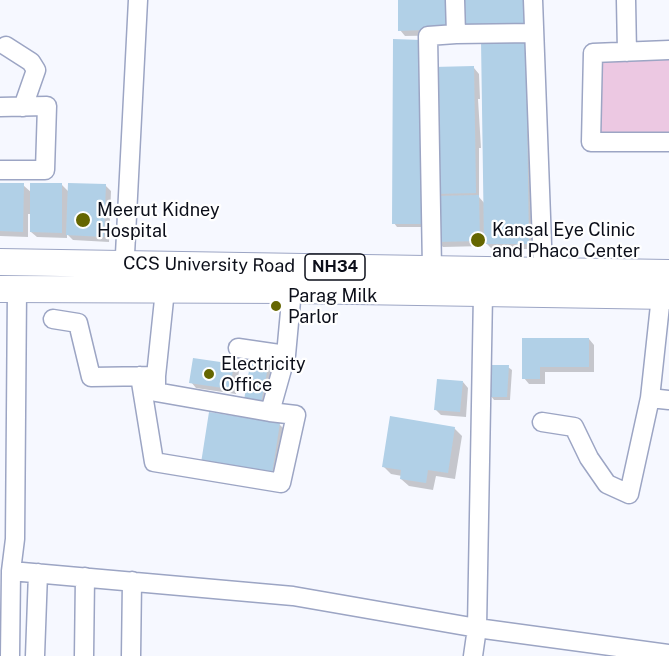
<!DOCTYPE html>
<html>
<head>
<meta charset="utf-8">
<style>
  body { margin:0 }
  canvas { display:block; background:#f6f8ff }
</style>
</head>
<body>
<canvas width="669" height="656"></canvas>
<script>
const ctx = document.querySelector('canvas').getContext('2d');
ctx.lineJoin = 'round';
function paint(path, color) { ctx.fillStyle = color; ctx.fill(path, 'evenodd'); }
const shape = rows => new Path2D(rows.map(r => 'M' + r).join(''));
function trace(path, color, width, dash) { ctx.strokeStyle = color; ctx.lineWidth = width; ctx.lineCap = dash ? 'butt' : 'round'; ctx.setLineDash(dash || []); ctx.stroke(path); }
function write(font, color, halo, rows, align = 'center') {
  ctx.font = font + ' "Public Sans",sans-serif'; ctx.lineWidth = 4.5; ctx.setLineDash([]); ctx.textBaseline = 'middle'; ctx.strokeStyle = halo; ctx.fillStyle = color; for (const [text, x, y, turn = 0] of rows) {
    ctx.save(); ctx.translate(x, y); ctx.rotate((+turn || 0) * Math.PI / 180); ctx.textAlign = isNaN(turn) ? turn : align; if (halo) ctx.strokeText(text, 0, 0); ctx.fillText(text, 0, 0); ctx.restore();
  }
}
paint(shape([
  [669,59,669,134,599,134,598,60]
]), '#ecc8e2');
paint(shape([
  [400,0,453,35,405,36,400,30],
  [526,40,534,249,492,249,485,242,485,246,443,247,438,242,437,193,474,68,479,74,480,99,478,99,481,148,479,148,479,197,485,204],
  [427,99,424,227,397,227,394,223],
  [0,184,23,185,32,193,62,185,69,192,105,185,111,191,109,242,73,240,67,234,67,238,37,237,31,232,31,214,28,214,28,237,0,236],
  [524,339,589,339,594,345,594,372,545,372,545,384,529,384,524,378],
  [268,363,272,367,264,406,249,403],
  [234,365,239,371,236,394,196,388,191,382],
  [508,367,512,370,510,400,494,400,491,396],
  [463,382,468,388,466,417,441,415,435,409],
  [279,424,287,432,279,481,203,462],
  [454,428,462,436,455,479,436,476,433,490,409,486,401,479,402,476,391,474,383,466]
]), '#0003');
paint(shape([
  [398,0,447,0,448,29,398,31],
  [459,0,527,0,528,31,460,33],
  [393,39,422,40,421,224,392,224],
  [526,39,529,244,484,244,481,40],
  [474,66,476,193,435,194,433,67],
  [0,183,24,183,23,232,0,231],
  [30,183,62,183,62,233,30,232],
  [68,183,106,184,104,237,66,235],
  [479,195,480,241,436,242,435,196],
  [522,338,589,338,589,367,540,367,540,379,522,379],
  [193,358,234,364,230,389,189,383],
  [251,359,269,362,261,403,244,400],
  [490,365,509,365,507,397,489,397],
  [437,379,463,381,460,412,434,410],
  [209,412,280,423,272,474,201,463],
  [390,416,455,427,448,473,428,470,426,483,400,479,401,470,382,467]
]), '#b1d0e7');
const minor = shape([
  [533,0,543,271],
  [626,0,627,52],
  [456,34,534,33],
  [6,46,31,62,36,70,23,107],
  [669,50,593,53,591,142,669,142],
  [0,107,47,106,45,170,0,170],
  [432,269,428,36,456,34,455,0],
  [124,274,138,0],
  [53,319,78,323,91,377,156,376,165,290],
  [238,348,286,355],
  [140,376,154,462,281,483,296,415,270,412,286,355,292,290],
  [156,376,156,392,270,412],
  [650,398,669,400],
  [542,422,574,427,589,458,607,484,629,494,650,398,661,296],
  [11,571,293,596,477,628,669,654],
  [10,656,11,571,15,539,17,290],
  [35,656,38,573],
  [84,656,85,577],
  [131,656,132,581],
  [473,656,477,628,483,294]
]);
const highway = shape([
  [0,262,669,273],
  [0,289,292,290,669,296]
]);
trace(minor, '#9ca5c4', 21);
trace(highway, '#9ca5c4', 28);
trace(minor, '#fff', 18);
trace(highway, '#fff', 26);
for (const [x, y, r, color] of [
  [83,220,8,"#656600"],
  [478,240,8,"#656600"],
  [276,306,6,"#656600"],
  [209,374,6,"#656600"]
]) { const dot = new Path2D(); dot.arc(x, y, r, 0, 2 * Math.PI); ctx.fillStyle = color; ctx.fill(dot); trace(dot, '#fff', 2); }
for (const [x, y, w] of [
  [335,267,60]
]) { const box = new Path2D(); box.roundRect(x - w / 2, y - 13, w, 26, 4.5); ctx.fillStyle = '#fff'; ctx.fill(box); trace(box, '#0c0f1a', 1.5); }
write('bold 16px', '#0c0f1a', null, [
  ["NH34",335,267]
]);
write('18px', '#0c0f1a', '#fff', [
  ["Meerut Kidney",97,210],
  ["Hospital",97,231],
  ["Kansal Eye Clinic",492,230],
  ["and Phaco Center",492,251],
  ["Parag Milk",288,296],
  ["Parlor",288,317],
  ["Electricity",221,364],
  ["Office",221,385]
], 'left');
write('18px', '#0c0f1a', '#fff', [
  ["CCS University Road",209,265,1]
]);
</script>
</body>
</html>
